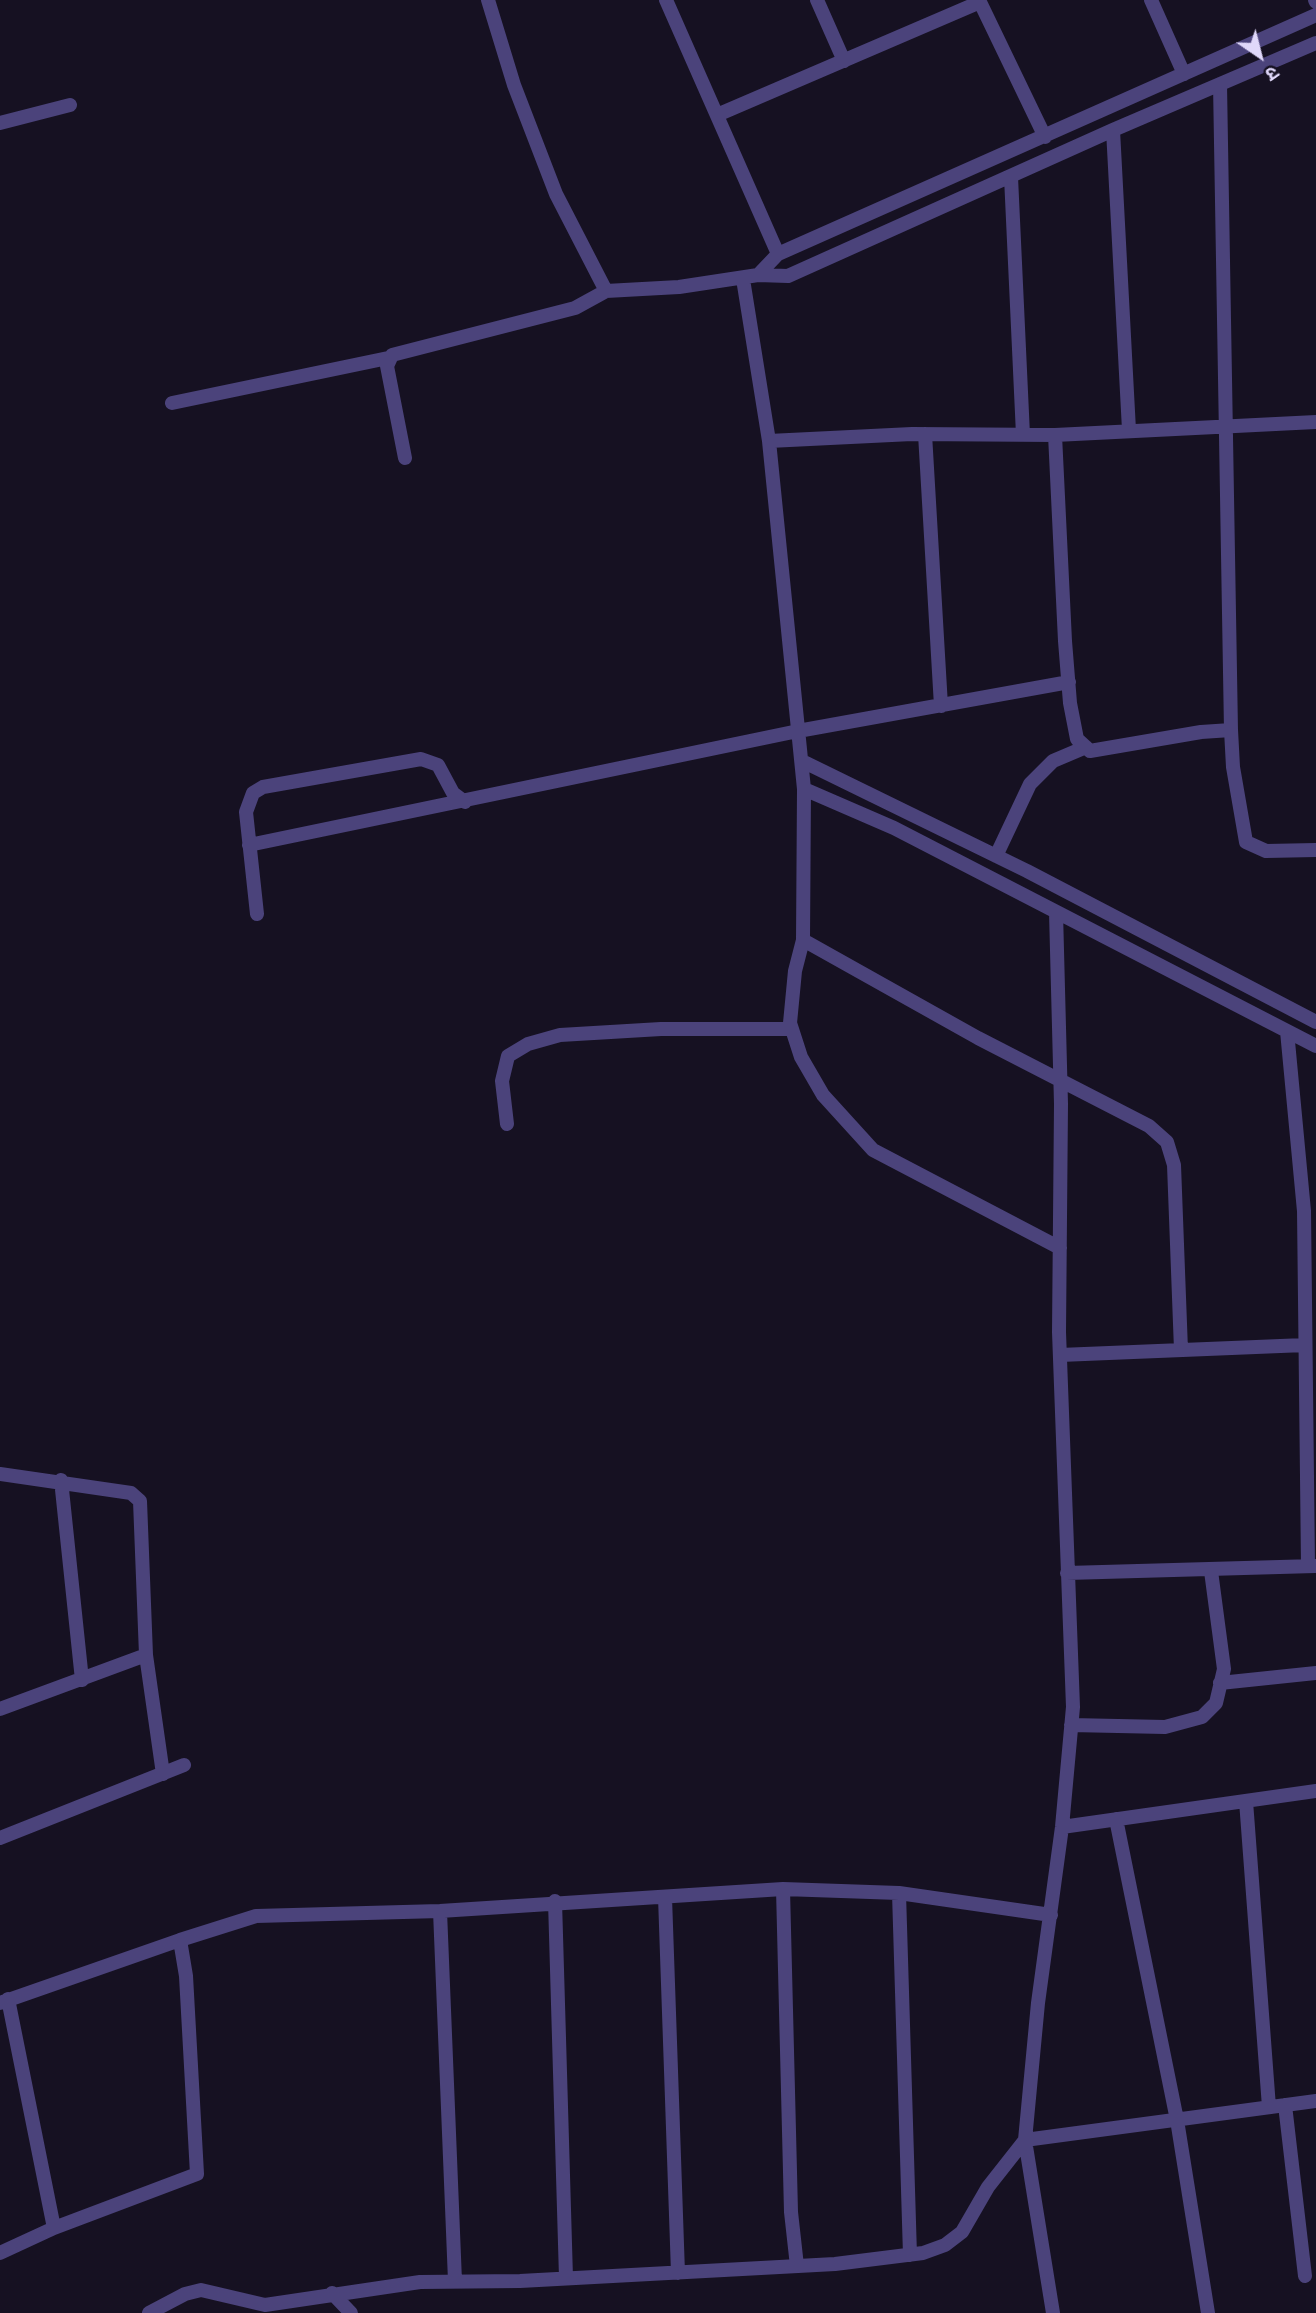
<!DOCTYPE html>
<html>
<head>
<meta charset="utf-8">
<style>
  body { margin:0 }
  #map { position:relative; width:1316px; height:2313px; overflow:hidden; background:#161122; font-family:Signika,"Noto Sans Devanagari",sans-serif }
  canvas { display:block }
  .north { position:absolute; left:1225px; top:21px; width:70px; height:70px; -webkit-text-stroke:5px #161122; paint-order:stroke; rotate:145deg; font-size:19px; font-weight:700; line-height:28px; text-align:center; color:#e0d8fa }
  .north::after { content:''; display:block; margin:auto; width:24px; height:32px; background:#e0d8fa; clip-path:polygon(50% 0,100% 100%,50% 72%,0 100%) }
</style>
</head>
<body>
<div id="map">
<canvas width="1316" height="2313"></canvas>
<div class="north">उ</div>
</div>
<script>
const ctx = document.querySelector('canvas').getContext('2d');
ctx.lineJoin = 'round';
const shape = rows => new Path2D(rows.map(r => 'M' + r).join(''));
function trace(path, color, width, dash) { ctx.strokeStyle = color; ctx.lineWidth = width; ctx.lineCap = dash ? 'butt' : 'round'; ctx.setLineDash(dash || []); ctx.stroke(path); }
trace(shape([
  [488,0,514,85,556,194,606,291],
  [666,0,778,254],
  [817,0,844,61],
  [979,0,1045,137],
  [1151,0,1184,74],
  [1315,0,1316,2],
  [1220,84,1231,730],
  [717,115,980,2],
  [0,123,70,105],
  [1113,130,1129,430],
  [1011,177,1023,435],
  [758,275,778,254,1316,15],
  [743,279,769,441,804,789,803,940,795,971,790,1023,801,1057,823,1095,873,1150,1060,1248],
  [172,403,388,358],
  [925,434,941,706],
  [1055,435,1065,641,1070,703,1077,739,1090,751,1201,732,1231,730,1233,767,1246,842,1266,851,1316,850],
  [769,441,912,434,1055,435,1316,422],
  [405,458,387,366,392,355,575,308,606,291,679,287,758,275,788,276,1113,130,1316,43],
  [802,761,1027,871,1316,1022],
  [804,789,894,828,1316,1046],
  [249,845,798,731,1069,682],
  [996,856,1030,784,1053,761,1086,747],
  [257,914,246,812,253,793,263,787,421,759,438,765,453,793,465,802],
  [803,940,978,1038,1149,1126,1167,1142,1174,1165,1181,1350],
  [1287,1031,1304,1211,1308,1566],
  [507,1124,502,1081,508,1056,528,1044,560,1035,661,1029,792,1029],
  [1060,1355,1305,1345],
  [0,1474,131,1493,140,1501,146,1655,163,1774],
  [61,1480,82,1680],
  [1067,1573,1315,1566],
  [1220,1683,1316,1673],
  [0,1709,146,1655],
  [1071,1725,1165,1727,1202,1717,1216,1703,1224,1669,1211,1571],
  [1246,1801,1269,2107],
  [1116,1819,1177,2120,1208,2313],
  [1062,1827,1316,1791],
  [0,1838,184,1765],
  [783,1889,791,2212,797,2266],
  [899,1893,910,2255],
  [665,1897,678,2273],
  [555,1901,566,2278],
  [440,1911,455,2281],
  [180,1940,256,1916,440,1911,783,1889,899,1893,1051,1915],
  [8,1999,54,2228],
  [0,2003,180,1940,186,1976,197,2174,54,2228,0,2253],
  [1285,2105,1305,2276],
  [332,2293,351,2313],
  [149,2313,185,2294,201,2290,265,2305,420,2282,520,2281,835,2264,923,2253,945,2245,962,2232,988,2187,1025,2140,1038,2003,1062,1827,1073,1707,1059,1332,1061,1104,1056,912],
  [1053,2313,1025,2140,1316,2101]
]), '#4b437b', 14);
</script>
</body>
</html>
